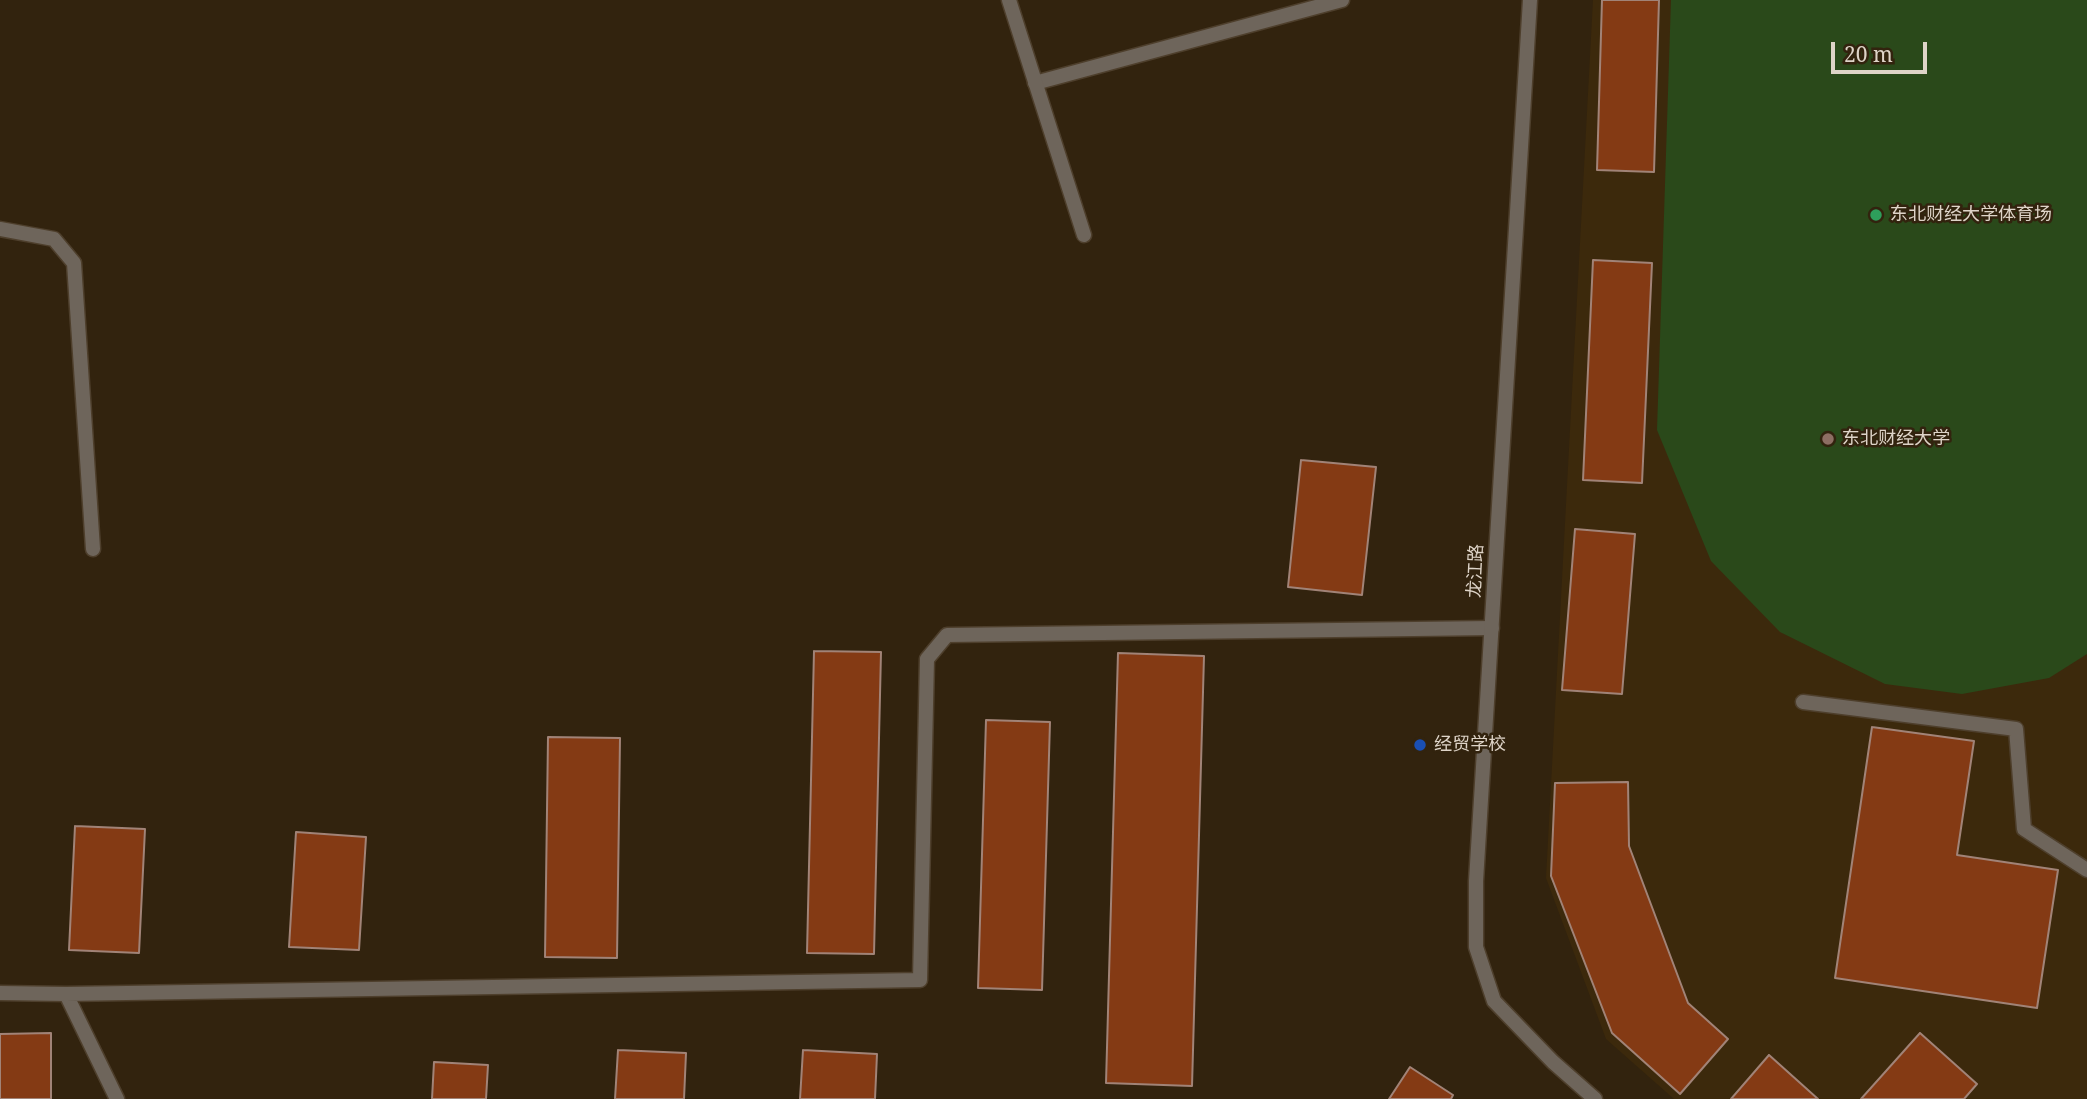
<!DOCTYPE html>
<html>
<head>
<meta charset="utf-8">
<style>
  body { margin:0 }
  #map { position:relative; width:2087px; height:1099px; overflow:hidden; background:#32230e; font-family:"Noto Serif",serif }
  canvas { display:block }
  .scale { position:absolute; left:1831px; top:42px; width:96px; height:32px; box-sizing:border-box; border:4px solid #ded4c8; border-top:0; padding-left:9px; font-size:21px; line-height:24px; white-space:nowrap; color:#ded4c8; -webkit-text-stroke:5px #32230e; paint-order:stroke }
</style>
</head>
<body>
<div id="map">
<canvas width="2087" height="1099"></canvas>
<div class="scale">20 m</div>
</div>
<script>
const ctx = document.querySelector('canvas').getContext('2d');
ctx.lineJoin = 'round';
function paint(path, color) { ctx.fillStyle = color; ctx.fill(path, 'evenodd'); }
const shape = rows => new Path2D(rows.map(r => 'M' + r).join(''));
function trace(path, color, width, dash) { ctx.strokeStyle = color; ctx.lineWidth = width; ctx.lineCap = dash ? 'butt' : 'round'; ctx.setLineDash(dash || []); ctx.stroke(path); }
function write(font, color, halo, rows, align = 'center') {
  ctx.font = font + ' "Noto Serif","Noto Sans SC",serif'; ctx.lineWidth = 5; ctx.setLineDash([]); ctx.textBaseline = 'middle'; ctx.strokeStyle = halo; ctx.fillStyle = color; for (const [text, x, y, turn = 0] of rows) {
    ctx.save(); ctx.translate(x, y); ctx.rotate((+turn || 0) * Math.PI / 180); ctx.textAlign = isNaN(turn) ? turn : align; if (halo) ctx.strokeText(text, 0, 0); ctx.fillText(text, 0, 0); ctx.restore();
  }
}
paint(shape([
  [1593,0,2087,0,2087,1099,1674,1099,1606,1039,1546,878]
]), '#3c290c');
paint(shape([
  [1671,0,2087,0,2087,654,2049,678,1962,694,1885,684,1780,632,1711,561,1657,430]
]), '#2a491a');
const building = shape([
  [1602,0,1659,0,1654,172,1597,170,1602,0],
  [1593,260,1652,263,1642,483,1583,480,1593,260],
  [1301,460,1376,467,1362,595,1288,587,1301,460],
  [1575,529,1635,534,1622,694,1562,690,1575,529],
  [814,651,881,652,874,954,807,953,814,651],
  [1118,653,1204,656,1192,1086,1106,1083,1118,653],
  [986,720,1050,722,1042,990,978,988,986,720],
  [1872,727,1974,741,1957,855,2058,870,2037,1008,1835,978,1872,727],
  [548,737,620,738,617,958,545,957,548,737],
  [1628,782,1629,846,1688,1003,1728,1039,1680,1094,1612,1033,1551,876,1555,783,1628,782],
  [75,826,145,829,139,953,69,950,75,826],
  [296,832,366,837,359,950,289,947,296,832],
  [51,1033,51,1099,0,1099,0,1034,51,1033],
  [1920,1033,1977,1084,1964,1099,1861,1099,1920,1033],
  [618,1050,686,1053,684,1099,615,1099,618,1050],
  [803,1050,877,1054,875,1099,800,1099,803,1050],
  [1769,1055,1818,1099,1731,1099,1769,1055],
  [434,1062,488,1065,486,1099,432,1099,434,1062],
  [1410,1067,1453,1095,1451,1099,1389,1099,1410,1067]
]);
paint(building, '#843a14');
trace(building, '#a18377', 2);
const service = shape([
  [1035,83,1342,0]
]);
const minor = shape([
  [1009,0,1084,235],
  [0,229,54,239,74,263,93,549],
  [1803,702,2016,729,2024,829,2087,870],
  [0,993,66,994,920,980,927,659,947,635,1492,628],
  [66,994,117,1099]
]);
const tertiary = shape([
  [1530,0,1476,881,1476,947,1494,1001,1553,1062,1595,1099]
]);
trace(service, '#4e3f2c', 17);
trace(minor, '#4e3f2c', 17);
trace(tertiary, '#4e3f2c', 17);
trace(service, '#6e655b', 14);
trace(minor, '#6e655b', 14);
trace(tertiary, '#6e655b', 14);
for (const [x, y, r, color] of [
  [1876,215,7,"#2e9e5b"],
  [1828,439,7,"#8d6e63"],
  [1420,745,7,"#1a4fb4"]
]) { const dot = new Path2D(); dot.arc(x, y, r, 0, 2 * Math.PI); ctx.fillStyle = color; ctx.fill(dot); trace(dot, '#32230e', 2.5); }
write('18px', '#ded4c8', '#32230e', [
  ["东北财经大学体育场",1890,215],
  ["东北财经大学",1842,439],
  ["经贸学校",1434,745]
], 'left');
write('18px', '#ded4c8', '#32230e', [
  ["龙江路",1476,571,-87]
]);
</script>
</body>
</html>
